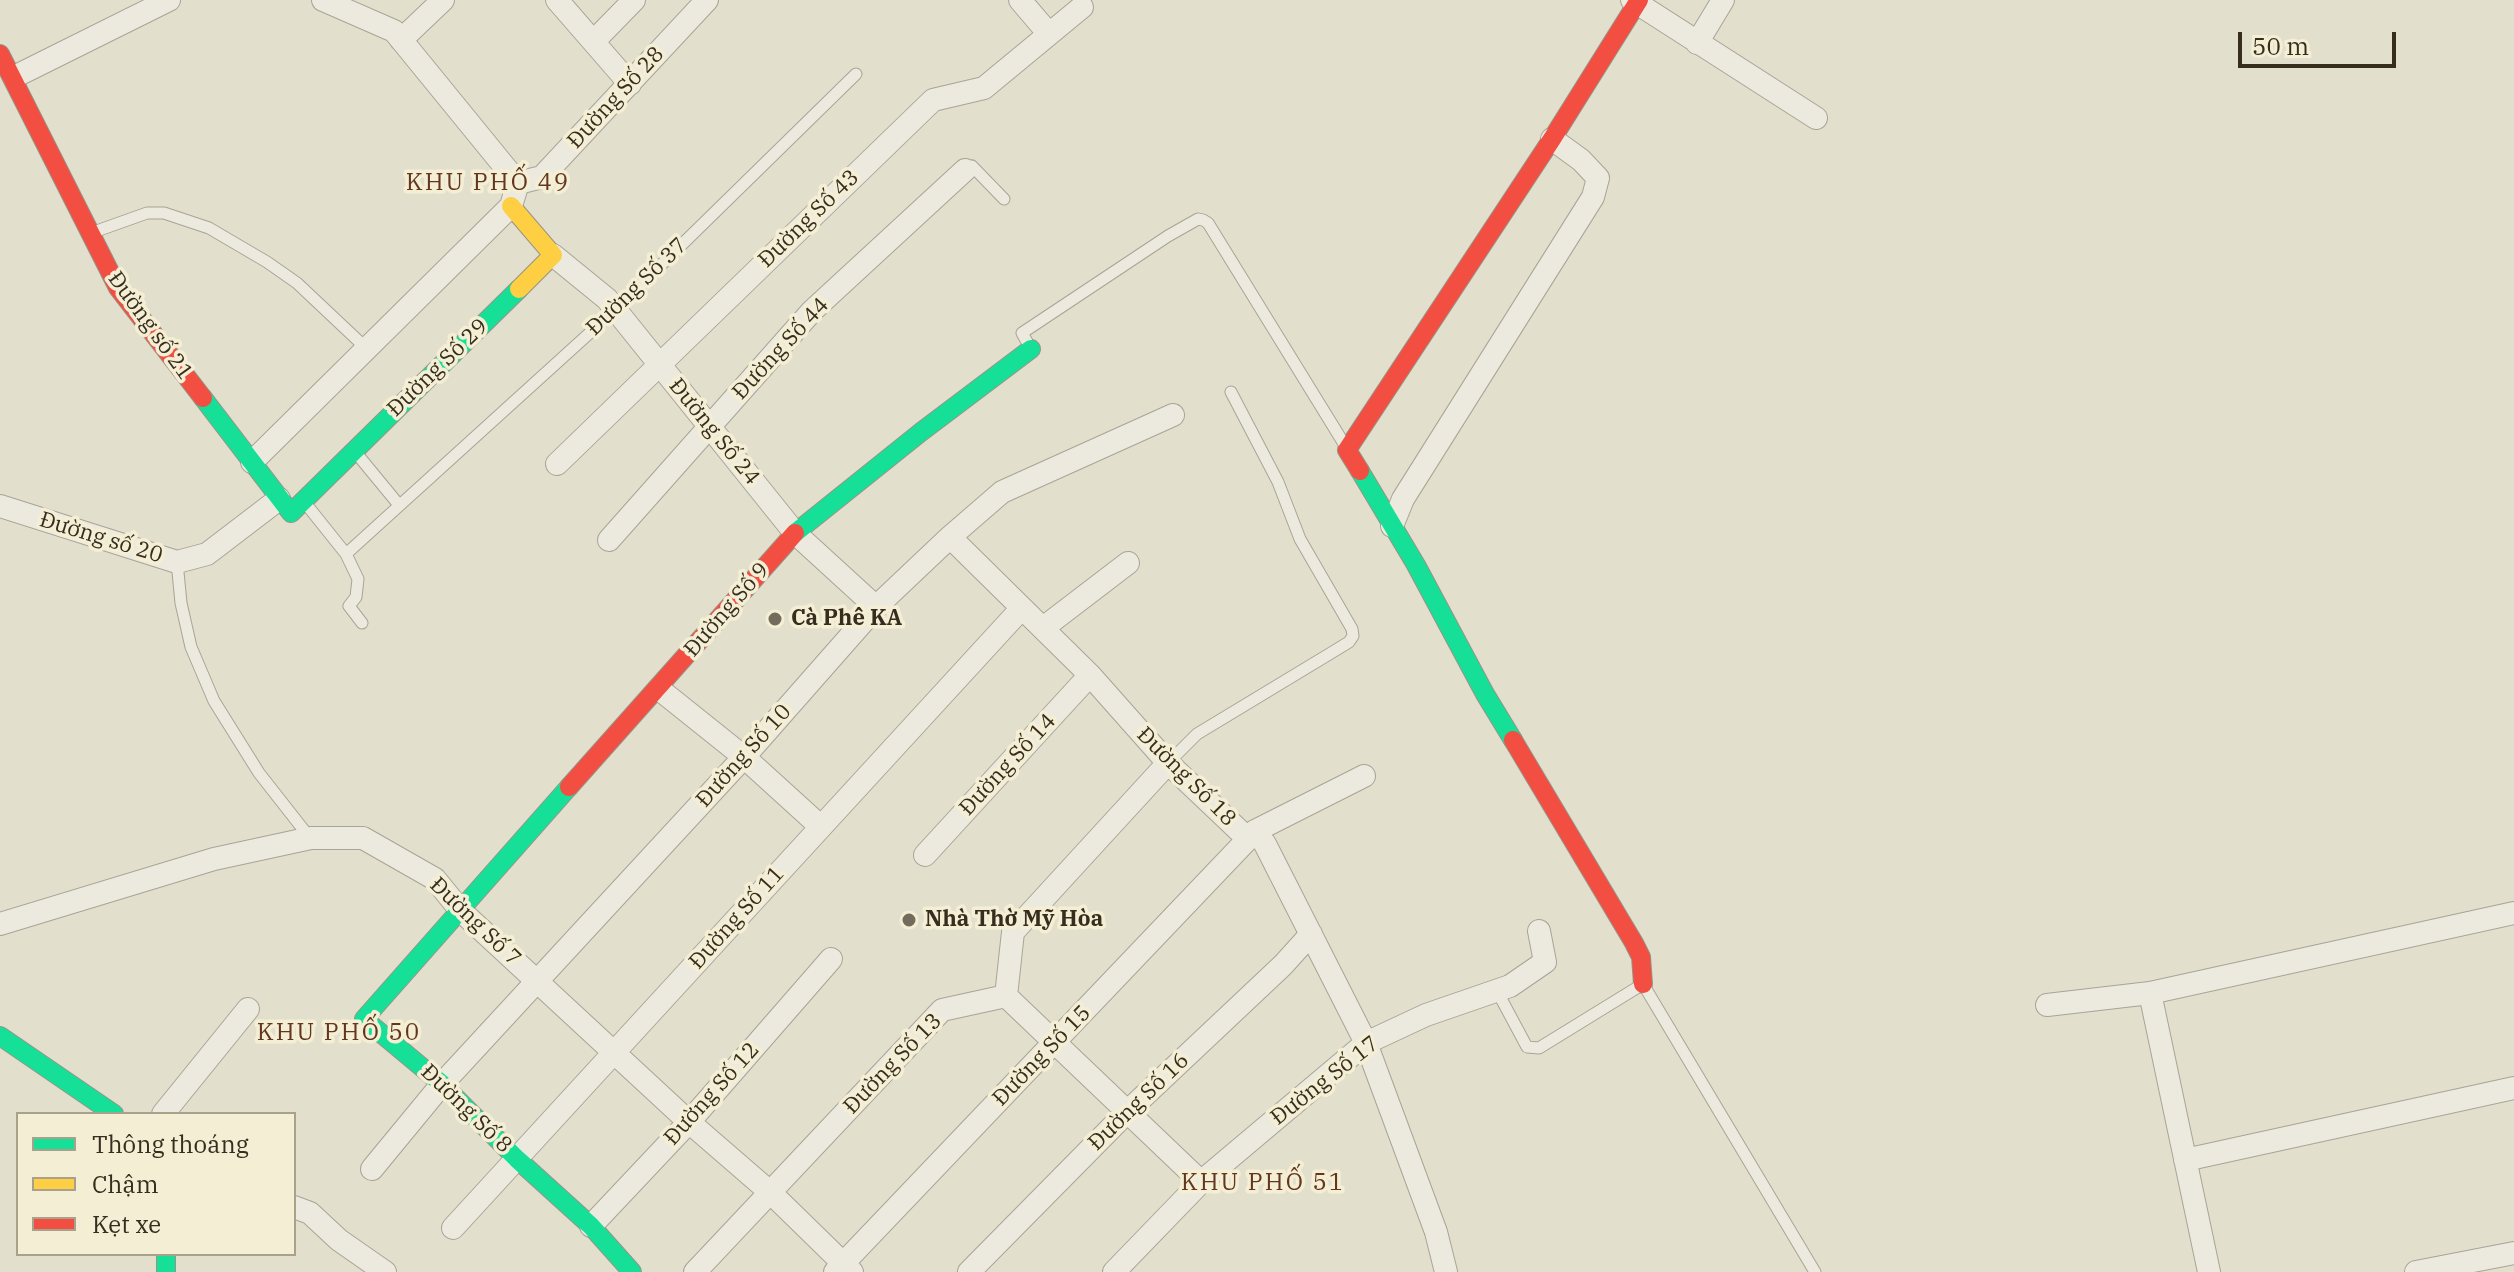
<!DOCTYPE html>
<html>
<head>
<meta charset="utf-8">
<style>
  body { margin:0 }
  #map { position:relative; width:2514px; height:1272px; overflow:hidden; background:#e3dfcd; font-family:"IBM Plex Serif",serif }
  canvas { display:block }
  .legend { position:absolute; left:16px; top:1112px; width:280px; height:144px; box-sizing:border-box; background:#f4efd4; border:2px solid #a8a18c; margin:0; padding:10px 14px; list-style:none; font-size:24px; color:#372d1f }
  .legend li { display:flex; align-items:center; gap:16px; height:40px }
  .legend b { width:40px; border:2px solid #a8a18c }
  .scale { position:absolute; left:2238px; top:32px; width:158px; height:36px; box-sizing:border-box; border:4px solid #372d1f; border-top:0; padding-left:10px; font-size:24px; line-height:28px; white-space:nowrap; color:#372d1f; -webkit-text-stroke:6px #f4efd4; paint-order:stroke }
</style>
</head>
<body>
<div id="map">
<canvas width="2514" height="1272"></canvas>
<ul class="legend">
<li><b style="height:10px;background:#16e098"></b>Thông thoáng</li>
<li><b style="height:10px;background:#ffcf43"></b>Chậm</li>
<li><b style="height:10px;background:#f24e42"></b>Kẹt xe</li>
</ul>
<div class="scale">50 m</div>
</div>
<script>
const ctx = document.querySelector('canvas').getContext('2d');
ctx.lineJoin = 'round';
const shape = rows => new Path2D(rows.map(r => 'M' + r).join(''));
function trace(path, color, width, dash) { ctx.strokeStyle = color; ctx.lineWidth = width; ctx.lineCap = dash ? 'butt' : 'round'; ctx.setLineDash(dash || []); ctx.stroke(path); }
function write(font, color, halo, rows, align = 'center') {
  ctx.font = font + ' "IBM Plex Serif",serif'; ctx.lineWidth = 7; ctx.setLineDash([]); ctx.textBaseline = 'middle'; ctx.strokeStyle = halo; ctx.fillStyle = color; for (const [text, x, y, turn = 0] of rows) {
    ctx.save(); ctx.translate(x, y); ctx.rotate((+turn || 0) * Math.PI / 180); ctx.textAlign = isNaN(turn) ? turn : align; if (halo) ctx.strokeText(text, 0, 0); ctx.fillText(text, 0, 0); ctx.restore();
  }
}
const lane = shape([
  [966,169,972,166,1004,199],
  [91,233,147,213,164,213,209,228,267,262,297,283,367,349],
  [1031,349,1022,333,1168,236,1198,219,1203,220,1208,223,1346,447],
  [357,454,399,505],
  [306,504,346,554,615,310,856,74],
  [346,554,358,579,356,597,349,606,362,623],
  [177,562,181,603,191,647,214,701,259,773,310,838],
  [1168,763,1197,734,1331,653,1349,642,1353,636,1352,629,1300,539,1278,482,1231,392],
  [1497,991,1527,1047,1539,1048,1643,984,1815,1272]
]);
const street = shape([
  [557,0,630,84],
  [1020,0,1049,34],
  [1632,0,1816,118],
  [401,40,443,0],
  [594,41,634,0],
  [1697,43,1723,0],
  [14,77,169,0],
  [518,183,542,177,707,0],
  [553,255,607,299,795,533,876,607],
  [252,462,511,206,518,183,394,31,323,0],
  [557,464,933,100,984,88,1082,7],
  [0,506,177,562,207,554,279,499],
  [1392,526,1403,499,1593,197,1598,178,1581,160,1552,139],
  [950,537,1090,675,1168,763,1248,839,1255,831,1265,844,1366,1043,1436,1232,1446,1272],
  [609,540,812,311,965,170],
  [1043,628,1128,563],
  [659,689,744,757,820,826],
  [1255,831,1364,776],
  [925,855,1090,675],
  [0,924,214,859,311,838,363,838,435,879,461,911,689,1122,771,1193,852,1272],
  [2150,993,2209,1272],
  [1006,996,1201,1182],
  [2047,1005,2150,993,2514,913],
  [163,1114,248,1009],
  [2185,1160,2514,1088],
  [372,1169,442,1084,744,757,876,607,950,537,1002,492,1173,415],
  [294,1207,310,1213,339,1240,385,1272],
  [591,1226,689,1122,831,959],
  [453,1228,1021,609],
  [695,1272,942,1010,1006,996,1013,932,1168,763],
  [835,1272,1248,839],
  [969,1272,1128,1111,1283,965,1311,934],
  [1114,1272,1201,1182,1366,1043,1426,1015,1510,986,1545,962,1539,931],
  [2416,1272,2514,1253]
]);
const fast = shape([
  [203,398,291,513,519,289],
  [1360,471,1416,565,1485,694,1513,740],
  [795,533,921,432,1031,349],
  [569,787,364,1019,442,1084,517,1159,591,1226,632,1272],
  [0,1036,114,1114],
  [166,1254,166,1272]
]);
const slow = shape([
  [511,206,553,255,519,289]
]);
const jam = shape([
  [0,54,118,288,203,398],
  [1360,471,1347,450,1552,139,1639,0],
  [1513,740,1634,943,1641,957,1643,984],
  [569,787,795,533]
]);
trace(lane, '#a8a496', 13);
trace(street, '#a8a496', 24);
trace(fast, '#989386', 20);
trace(slow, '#989386', 20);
trace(jam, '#989386', 20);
trace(lane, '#ece9de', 11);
trace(street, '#ece9de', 22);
trace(fast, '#16e098', 18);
trace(slow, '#ffcf43', 18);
trace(jam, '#f24e42', 18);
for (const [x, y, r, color] of [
  [775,619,8,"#736b5c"],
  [909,920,8,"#736b5c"]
]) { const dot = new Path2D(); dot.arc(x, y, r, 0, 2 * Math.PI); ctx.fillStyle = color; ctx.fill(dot); trace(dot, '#f4efd4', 3); }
write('22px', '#372d1f', '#f4efd4', [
  ["Đường Số 28",616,98,-47],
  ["Đường Số 43",809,219,-44],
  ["Đường Số 37",637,287,-44],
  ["Đường số 21",150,326,54],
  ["Đường Số 44",781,349,-47],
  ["Đường Số 29",438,368,-44],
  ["Đường Số 24",714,432,51],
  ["Đường số 20",101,538,17],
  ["Đường Số 9",727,610,-49],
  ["Đường Số 10",744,756,-48],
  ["Đường Số 14",1008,765,-47],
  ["Đường Số 18",1186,777,45],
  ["Đường Số 11",737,918,-48],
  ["Đường Số 7",475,922,44],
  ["Đường Số 15",1042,1056,-46],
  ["Đường Số 13",893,1064,-46],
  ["Đường Số 17",1325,1081,-38],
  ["Đường Số 12",712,1094,-48],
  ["Đường Số 16",1139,1102,-44],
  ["Đường Số 8",466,1109,44]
]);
write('bold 22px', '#372d1f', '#f4efd4', [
  ["Cà Phê KA",791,619],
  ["Nhà Thờ Mỹ Hòa",925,920]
], 'left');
ctx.letterSpacing = '2px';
write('24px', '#623620', '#f4efd4', [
  ["KHU PHỐ 49",488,183],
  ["KHU PHỐ 50",339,1033],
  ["KHU PHỐ 51",1263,1183]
]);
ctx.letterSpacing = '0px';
</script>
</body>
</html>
